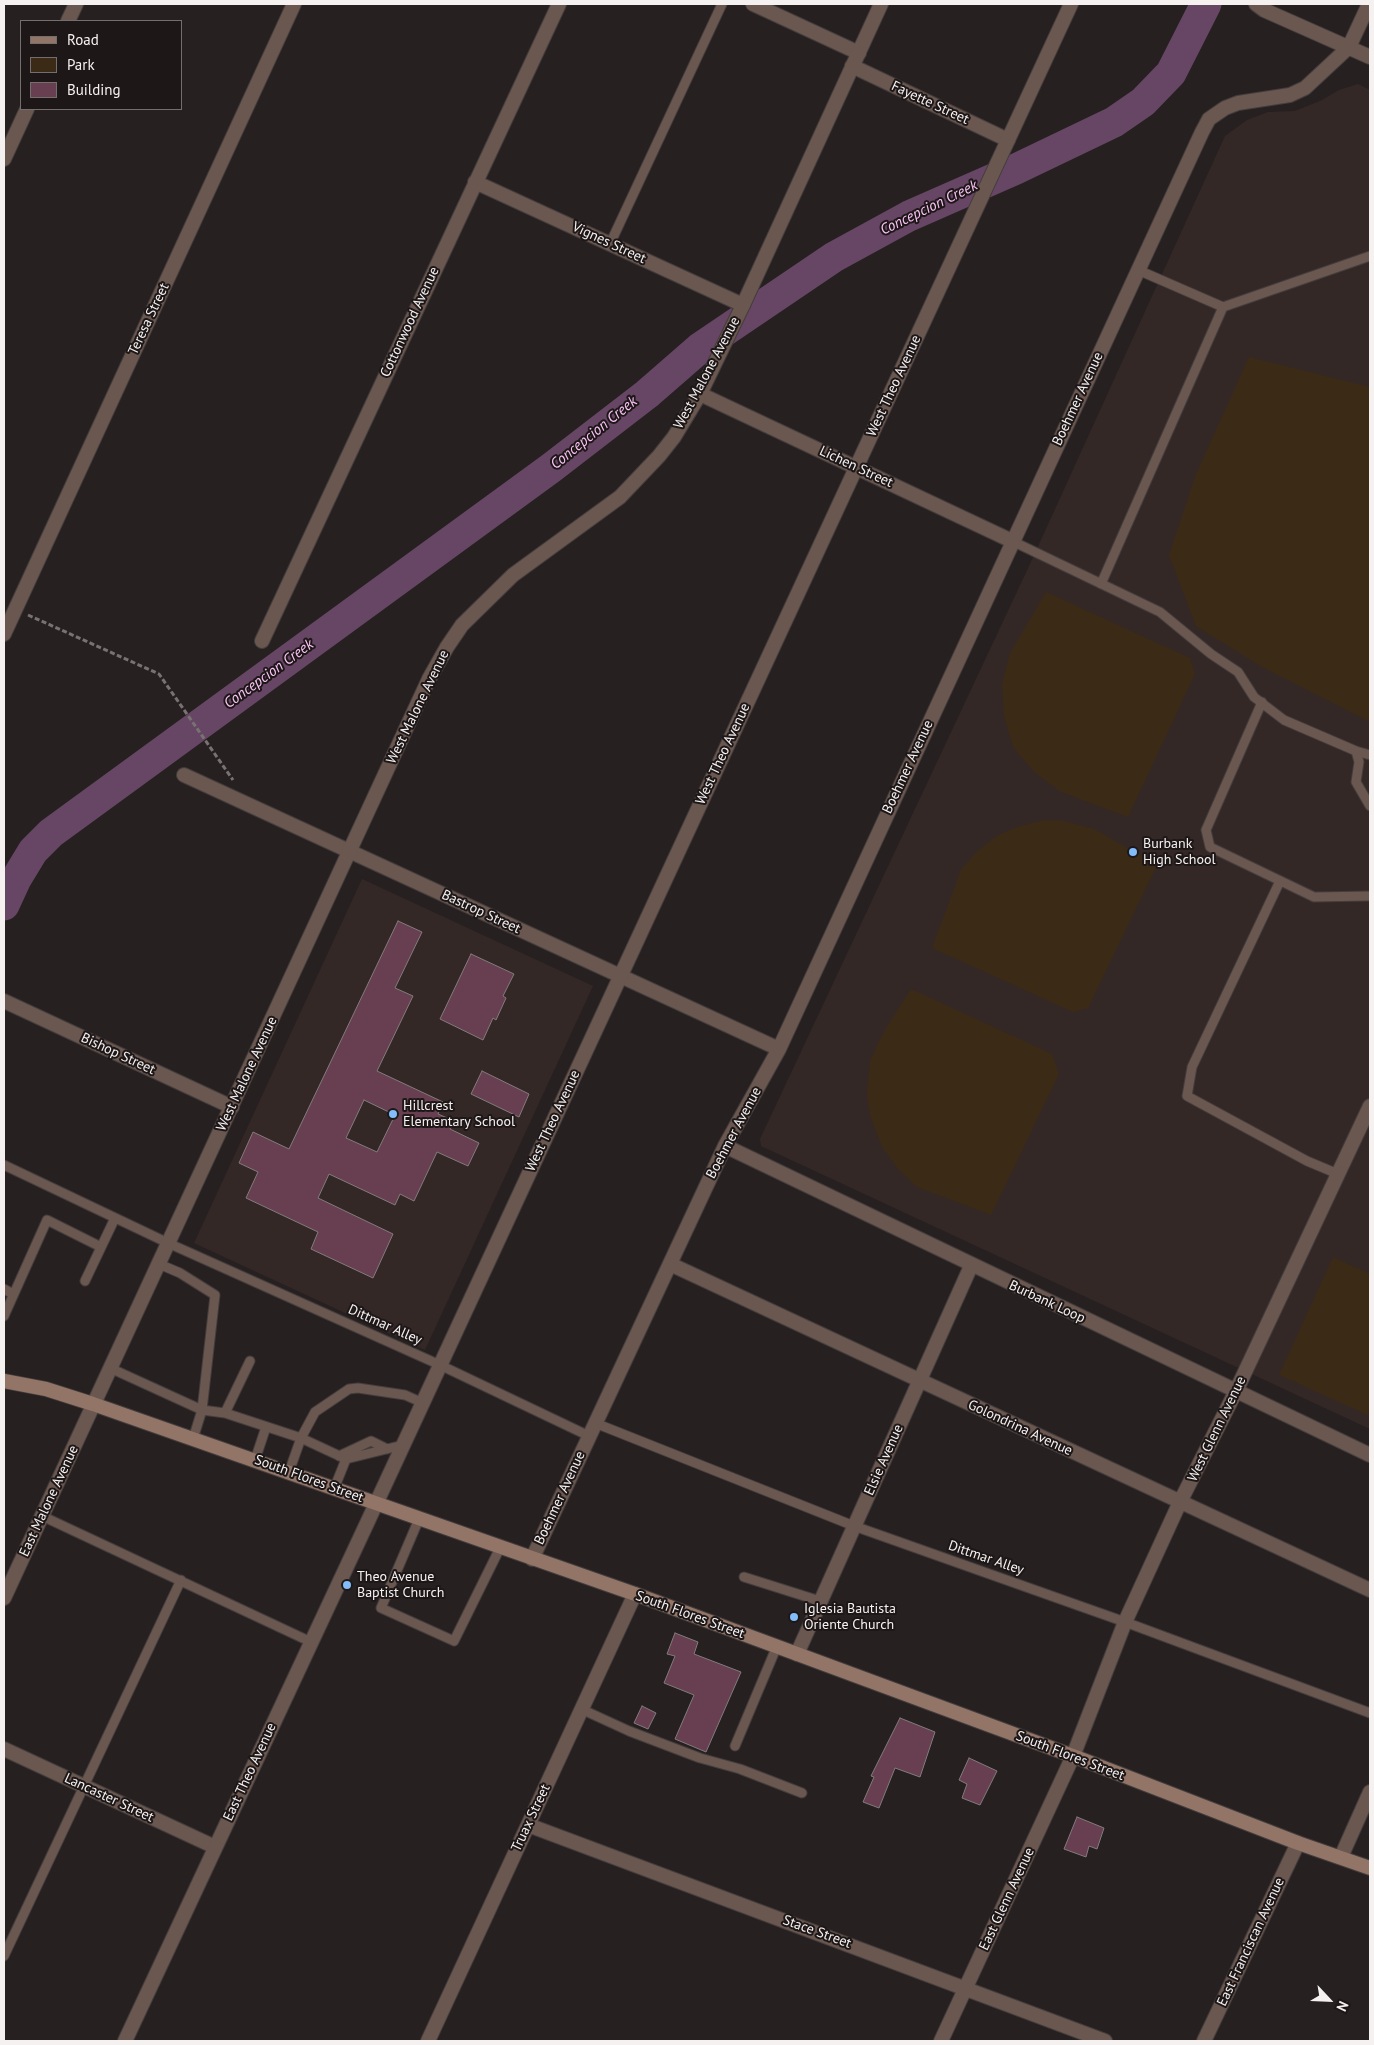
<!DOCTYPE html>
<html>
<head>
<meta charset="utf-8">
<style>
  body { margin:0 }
  #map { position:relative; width:1374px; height:2045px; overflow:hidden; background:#262020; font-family:"PT Sans",sans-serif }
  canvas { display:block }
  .frame { position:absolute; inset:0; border:5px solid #f6f1f1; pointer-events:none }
  .legend { position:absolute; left:20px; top:20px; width:162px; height:90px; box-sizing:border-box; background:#1d1717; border:1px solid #746e6e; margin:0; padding:6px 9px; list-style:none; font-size:15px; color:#f6f1f1 }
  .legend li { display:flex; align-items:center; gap:10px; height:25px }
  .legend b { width:25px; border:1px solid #746e6e }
  .north { position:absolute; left:1304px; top:1975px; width:50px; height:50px; -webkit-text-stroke:4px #1d1717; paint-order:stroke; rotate:115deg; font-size:14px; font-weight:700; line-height:20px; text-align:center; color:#f6f1f1 }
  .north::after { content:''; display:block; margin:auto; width:18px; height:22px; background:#f6f1f1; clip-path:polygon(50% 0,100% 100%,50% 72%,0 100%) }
</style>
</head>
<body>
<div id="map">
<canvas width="1374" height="2045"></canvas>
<div class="frame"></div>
<ul class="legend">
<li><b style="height:6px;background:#937568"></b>Road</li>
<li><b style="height:14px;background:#3b2a16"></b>Park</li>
<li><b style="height:14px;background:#683f50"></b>Building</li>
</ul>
<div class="north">N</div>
</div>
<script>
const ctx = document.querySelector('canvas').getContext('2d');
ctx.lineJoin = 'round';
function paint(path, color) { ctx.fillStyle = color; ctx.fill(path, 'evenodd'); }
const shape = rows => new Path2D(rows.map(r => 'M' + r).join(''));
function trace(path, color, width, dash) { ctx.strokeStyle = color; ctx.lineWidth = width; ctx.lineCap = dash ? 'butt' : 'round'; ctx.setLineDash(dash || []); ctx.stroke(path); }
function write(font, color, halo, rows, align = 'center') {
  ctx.font = font + ' "PT Sans",sans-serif'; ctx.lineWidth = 4; ctx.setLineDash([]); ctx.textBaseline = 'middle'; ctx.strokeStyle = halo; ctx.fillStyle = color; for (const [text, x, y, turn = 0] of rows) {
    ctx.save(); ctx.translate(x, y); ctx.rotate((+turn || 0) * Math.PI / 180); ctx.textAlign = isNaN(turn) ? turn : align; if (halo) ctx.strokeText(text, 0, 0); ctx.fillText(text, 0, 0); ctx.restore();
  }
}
paint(shape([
  [1358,84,1370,90,1370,1429,761,1146,760,1139,1030,564,1225,136,1247,120,1268,112,1295,111,1320,101,1339,90],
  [362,879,593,986,425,1350,194,1243]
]), '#342827');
paint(shape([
  [1249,357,1370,387,1370,722,1262,667,1196,626,1169,555,1196,474],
  [1046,592,1190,658,1195,674,1128,817,1061,792,1033,771,1013,747,1004,715,1002,684,1010,653],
  [1044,820,1064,821,1094,829,1157,865,1088,1008,1073,1012,932,948,961,870,976,852,997,836,1017,827],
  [911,989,1052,1054,1059,1074,991,1215,917,1187,899,1170,882,1147,870,1115,867,1093,870,1061,884,1031],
  [1333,1257,1370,1274,1370,1416,1279,1375]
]), '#3b2a16');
trace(shape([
  [4,905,16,879,33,851,51,833,551,468,647,394,701,347,834,257,909,216,1016,169,1114,122,1143,102,1171,73,1206,4]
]), '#664664', 31);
const building = shape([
  [398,921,422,932,395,988,413,996,377,1071,443,1102,438,1114,454,1121,450,1129,479,1143,468,1166,437,1152,414,1201,400,1194,395,1205,329,1174,318,1198,393,1234,373,1278,311,1249,318,1232,246,1198,258,1172,239,1163,253,1132,289,1149,398,921],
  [364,1100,395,1115,377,1152,346,1138,364,1100],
  [471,954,514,974,503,996,506,998,496,1020,493,1018,483,1040,440,1019,471,954],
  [482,1071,529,1094,519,1117,471,1094,482,1071],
  [675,1633,698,1642,694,1654,741,1672,706,1752,675,1739,694,1695,664,1683,675,1656,667,1654,675,1633],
  [642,1706,656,1713,648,1729,634,1723,642,1706],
  [900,1718,935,1732,920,1777,895,1768,879,1808,863,1802,874,1777,871,1776,900,1718],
  [969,1758,997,1771,980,1805,962,1798,967,1784,959,1780,969,1758],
  [1077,1817,1104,1828,1097,1849,1089,1846,1086,1857,1064,1849,1077,1817]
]);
paint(building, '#683f50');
trace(building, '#827b7d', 1);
const service = shape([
  [610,244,722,4],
  [1138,270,1223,307],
  [1012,541,1160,612,1211,654,1238,672,1254,697,1284,720,1356,751,1359,762,1356,782,1370,806],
  [1101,584,1223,307,1370,256],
  [1262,702,1206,830,1210,847,1314,897,1370,896],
  [1356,751,1370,755],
  [1280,881,1192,1067,1187,1096,1307,1161,1338,1174],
  [4,1165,168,1243,440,1365,589,1436],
  [159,1264,180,1273,215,1295,202,1410,193,1439],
  [85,1281,115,1218],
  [4,1289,13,1294],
  [4,1316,47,1220,101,1247],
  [110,1368,202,1410,225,1413,250,1361],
  [225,1413,301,1438,346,1459,334,1489],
  [595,1423,854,1526,1125,1622,1370,1713],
  [339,1456,371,1441,387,1449],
  [346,1459,403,1445],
  [255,1460,266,1427],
  [289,1472,301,1438,315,1412,349,1389,358,1388,405,1395,423,1403],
  [42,1516,311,1642],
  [419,1519,381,1608,454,1641,500,1548],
  [744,1577,820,1601],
  [581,1709,629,1731,700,1758,740,1769,802,1793],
  [735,1746,777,1646],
  [4,1956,181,1580]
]);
const minor = shape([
  [753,4,859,53],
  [1256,4,1264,10,1370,57],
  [68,21,76,4],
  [852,66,1008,140],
  [4,159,27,109],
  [475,182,743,305],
  [700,394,1012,541],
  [4,634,294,4],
  [262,641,559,4],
  [184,775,779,1049],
  [4,1001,232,1107],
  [725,1146,1370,1455],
  [670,1264,1370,1590],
  [532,1559,725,1146,779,1049,1202,132,1209,119,1225,108,1238,103,1290,95,1305,88,1349,47,1369,4],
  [797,1654,971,1266],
  [4,1749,215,1847],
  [528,1825,1105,2041],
  [1341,1857,1370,1792],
  [428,2041,635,1594],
  [941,2041,1073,1756,1125,1622,1180,1502,1236,1391,1370,1106],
  [1204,2041,1298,1843]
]);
const tertiary = shape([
  [4,1598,429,679,447,647,462,625,513,575,620,497,659,456,674,437,700,394,743,305,881,4],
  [125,2041,368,1521,1071,4]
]);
const secondary = shape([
  [4,1381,46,1389,93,1404,635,1594,1073,1756,1298,1843,1370,1868]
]);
trace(service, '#433d3d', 11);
trace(minor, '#433d3d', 16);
trace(tertiary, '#433d3d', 16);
trace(secondary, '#433d3d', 16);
trace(shape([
  [28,615,159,674,233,780]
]), '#787272', 3, [5, 2.5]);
trace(service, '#6a574f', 9);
trace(minor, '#6a574f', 14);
trace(tertiary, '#6a574f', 14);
trace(secondary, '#937568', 14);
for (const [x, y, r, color] of [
  [1133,852,5,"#83bcfb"],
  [393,1114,5,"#83bcfb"],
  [347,1585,5,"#83bcfb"],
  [794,1617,5,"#83bcfb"]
]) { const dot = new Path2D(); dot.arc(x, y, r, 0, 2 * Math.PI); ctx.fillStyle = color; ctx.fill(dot); trace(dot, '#1d1717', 2); }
write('14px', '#f6f1f1', '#1d1717', [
  ["Fayette Street",930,103,25],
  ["Vignes Street",609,243,25],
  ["Teresa Street",149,319,-65],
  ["Cottonwood Avenue",410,322,-65],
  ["West Malone Avenue",707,373,-62],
  ["West Theo Avenue",894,386,-65],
  ["Boehmer Avenue",1078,399,-65],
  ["Lichen Street",856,467,25],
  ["West Malone Avenue",418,707,-64],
  ["West Theo Avenue",723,754,-65],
  ["Boehmer Avenue",908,767,-65],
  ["Bastrop Street",481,912,25],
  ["Bishop Street",118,1054,25],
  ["West Malone Avenue",247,1074,-65],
  ["West Theo Avenue",553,1121,-65],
  ["Boehmer Avenue",734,1133,-62],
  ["Burbank Loop",1047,1302,25],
  ["Dittmar Alley",385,1325,24],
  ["Golondrina Avenue",1020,1428,25],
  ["West Glenn Avenue",1217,1429,-64],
  ["Elsie Avenue",884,1460,-66],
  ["South Flores Street",309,1479,20],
  ["Boehmer Avenue",560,1498,-65],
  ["East Malone Avenue",49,1501,-65],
  ["Dittmar Alley",986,1558,19],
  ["South Flores Street",690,1615,20],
  ["South Flores Street",1070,1756,21],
  ["East Theo Avenue",250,1772,-65],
  ["Lancaster Street",109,1798,25],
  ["Truax Street",531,1818,-65],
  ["East Glenn Avenue",1007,1899,-65],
  ["Stace Street",817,1932,20],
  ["East Franciscan Avenue",1251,1942,-65]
]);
write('14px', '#f6f1f1', '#1d1717', [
  ["Burbank",1143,844],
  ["High School",1143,860],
  ["Hillcrest",403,1106],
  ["Elementary School",403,1122],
  ["Theo Avenue",357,1577],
  ["Baptist Church",357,1593],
  ["Iglesia Bautista",804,1609],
  ["Oriente Church",804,1625]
], 'left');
write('italic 15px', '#fcc4f9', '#1d1717', [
  ["Concepcion Creek",929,208,-26],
  ["Concepcion Creek",594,433,-39],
  ["Concepcion Creek",269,674,-36]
]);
</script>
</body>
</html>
